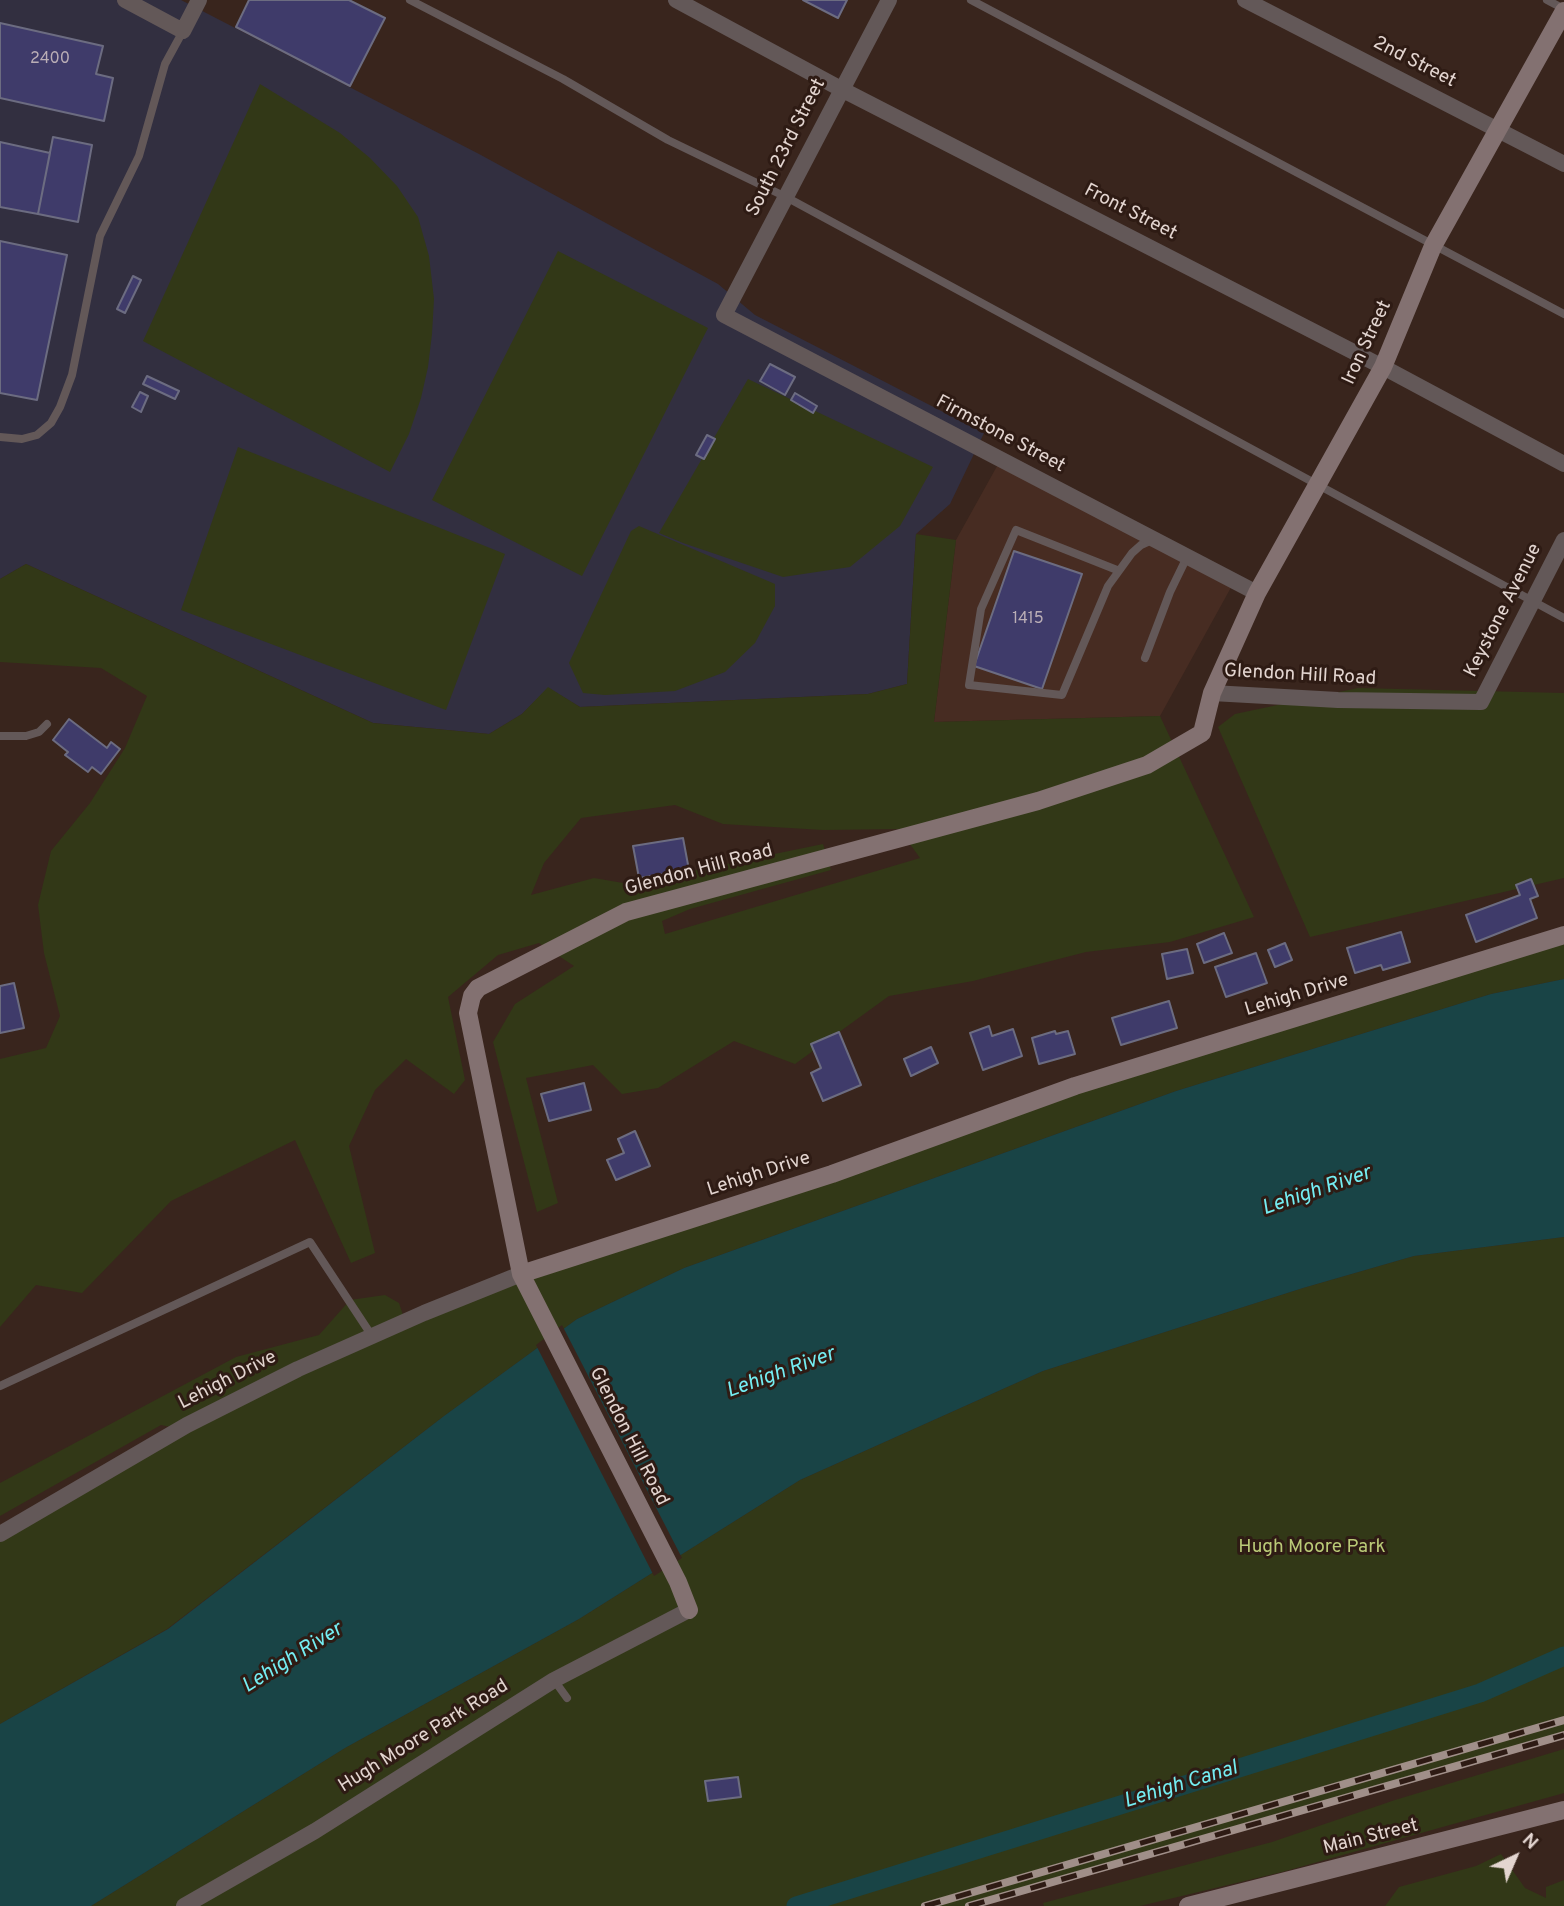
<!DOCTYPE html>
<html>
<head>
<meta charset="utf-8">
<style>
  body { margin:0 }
  #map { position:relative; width:1564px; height:1906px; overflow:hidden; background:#39251d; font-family:Overpass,sans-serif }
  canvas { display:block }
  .north { position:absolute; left:1480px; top:1822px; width:70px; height:70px; -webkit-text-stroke:5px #2e1b14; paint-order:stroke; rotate:44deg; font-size:19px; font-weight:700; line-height:28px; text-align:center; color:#e3d5d0 }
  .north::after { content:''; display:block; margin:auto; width:24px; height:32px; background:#e3d5d0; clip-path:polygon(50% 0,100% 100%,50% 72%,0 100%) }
</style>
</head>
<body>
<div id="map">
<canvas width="1564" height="1906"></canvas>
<div class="north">N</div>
</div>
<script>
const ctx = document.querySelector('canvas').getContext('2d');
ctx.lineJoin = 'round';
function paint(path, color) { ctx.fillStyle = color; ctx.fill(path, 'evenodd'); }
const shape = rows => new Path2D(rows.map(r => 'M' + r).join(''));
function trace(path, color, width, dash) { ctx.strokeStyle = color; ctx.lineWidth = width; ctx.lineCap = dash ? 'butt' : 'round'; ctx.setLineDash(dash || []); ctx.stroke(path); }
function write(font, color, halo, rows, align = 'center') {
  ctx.font = font + ' Overpass,sans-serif'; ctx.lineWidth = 6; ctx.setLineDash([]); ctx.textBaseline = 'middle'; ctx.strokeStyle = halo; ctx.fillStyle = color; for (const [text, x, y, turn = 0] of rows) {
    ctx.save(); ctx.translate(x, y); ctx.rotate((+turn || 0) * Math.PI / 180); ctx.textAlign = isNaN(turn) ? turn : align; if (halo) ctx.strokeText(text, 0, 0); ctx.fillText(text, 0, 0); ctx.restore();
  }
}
paint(shape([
  [1001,459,1234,582,1160,716,934,722,956,540]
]), '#472c22');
paint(shape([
  [0,0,181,0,479,154,718,284,755,315,984,433,950,504,916,534,907,684,868,694,580,707,548,688,522,714,489,734,373,723,26,564,0,579]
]), '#322f40');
paint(shape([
  [260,84,340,133,370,158,397,186,418,217,429,256,434,299,432,334,428,367,421,398,409,434,390,472,143,341],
  [558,251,708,328,582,576,432,500],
  [748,379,933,467,900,526,850,567,783,577,683,543,659,533],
  [238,447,505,554,446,710,181,610],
  [639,526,775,584,775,606,755,643,725,672,675,691,605,695,583,693,569,663,631,531],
  [916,534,956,540,934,722,1160,716,1254,917,1170,942,1086,952,973,981,889,996,795,1064,734,1041,658,1088,622,1094,593,1065,526,1078,558,1203,537,1212,493,1042,515,1004,574,966,539,943,498,955,448,997,465,1080,454,1094,406,1059,375,1090,349,1146,375,1253,351,1263,295,1140,171,1201,82,1293,36,1285,0,1327,0,1059,46,1048,60,1016,44,953,38,905,51,851,90,803,125,748,147,696,101,668,0,662,0,579,26,564,373,723,489,734,522,714,548,687,580,707,868,694,907,684],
  [675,805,723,824,823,830,899,829,920,858,665,934,662,921,690,909,831,870,823,844,629,884,594,878,531,895,544,863,581,818],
  [1358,688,1564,693,1564,878,1310,937,1218,727,1235,714],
  [1564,935,1564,979,1491,994,1176,1091,684,1268,577,1319,444,1416,167,1629,0,1724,0,1534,180,1429,161,1425,0,1516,0,1483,236,1357,319,1335,350,1300,385,1295,399,1303,405,1321,505,1280],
  [1564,1237,1564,1735,969,1906,91,1906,345,1748,579,1619,800,1480,1043,1371,1303,1288,1414,1256],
  [1564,1749,1564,1793,1282,1872,1140,1906,1044,1906,1043,1903,1272,1842,1395,1800],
  [1501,1854,1525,1888,1546,1898,1546,1887,1564,1880,1564,1906,1385,1906,1399,1887,1476,1866]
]), '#323817');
paint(shape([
  [1564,979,1564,1237,1414,1256,1303,1288,1043,1371,800,1480,579,1619,345,1748,91,1906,0,1906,0,1724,168,1629,444,1416,577,1319,684,1268,1176,1091,1491,994]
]), '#194446');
paint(shape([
  [562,1325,682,1558,654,1576,536,1345]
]), '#39251d');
trace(shape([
  [796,1906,1480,1693,1564,1656]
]), '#194446', 19);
const building = shape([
  [249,0,349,0,385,18,350,86,236,27,249,0],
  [803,0,847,0,838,18,803,0],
  [0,23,103,46,96,74,113,78,104,121,0,98,0,23],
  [53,137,92,145,78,222,38,214,53,137],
  [0,142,50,153,38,214,0,207,0,142],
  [0,241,67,255,37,400,0,393,0,241],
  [133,276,141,280,125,313,117,309,133,276],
  [770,364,795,377,785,395,760,381,770,364],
  [147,376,179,391,175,399,143,384,147,376],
  [140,392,148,396,141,412,132,407,140,392],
  [795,393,817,406,813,413,791,400,795,393],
  [707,435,715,439,704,459,696,455,707,435],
  [1014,551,1082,574,1042,689,974,666,1014,551],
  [69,719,107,748,111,742,120,749,101,774,92,767,88,772,65,755,68,752,53,740,69,719],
  [683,838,689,870,639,878,633,846,683,838],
  [1531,879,1538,896,1530,899,1537,918,1476,942,1466,915,1520,895,1516,885,1531,879],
  [1401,932,1410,962,1383,970,1381,965,1355,973,1347,948,1401,932],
  [1224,933,1232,953,1204,963,1197,944,1224,933],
  [1285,943,1292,960,1275,967,1268,950,1285,943],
  [1187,949,1193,973,1167,979,1162,954,1187,949],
  [1256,953,1267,983,1226,997,1215,967,1256,953],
  [14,983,24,1028,0,1033,0,986,14,983],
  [1169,1001,1177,1028,1121,1045,1112,1018,1169,1001],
  [989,1026,992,1036,1013,1029,1022,1056,983,1070,970,1033,989,1026],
  [1055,1031,1056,1034,1068,1031,1075,1054,1039,1064,1032,1038,1055,1031],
  [839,1032,861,1085,823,1101,811,1073,821,1068,811,1044,839,1032],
  [931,1047,938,1063,911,1076,904,1059,931,1047],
  [584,1083,591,1110,549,1121,541,1094,584,1083],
  [635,1131,650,1166,616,1180,607,1160,624,1153,618,1139,635,1131],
  [738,1777,741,1797,708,1801,705,1781,738,1777]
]);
paint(building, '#3f3b6a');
trace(building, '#6c6c81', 2);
trace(shape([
  [410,0,563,79,668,140,786,197,1564,618],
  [971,0,1564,314],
  [1547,0,1564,9],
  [0,437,22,439,37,435,51,423,60,407,72,375,100,236,139,156,165,64,183,31],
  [1117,570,1016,530,981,609,969,685,1062,695,1108,586,1132,553,1141,545,1154,539],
  [1145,658,1170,592,1187,557],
  [0,736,26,736,39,732,47,724],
  [0,1386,310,1242,372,1336],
  [554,1680,567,1698]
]), '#635858', 8);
trace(shape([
  [125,0,183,31,199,0],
  [676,0,841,89,1383,367,1564,464],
  [889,0,724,315,1257,593],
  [1245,0,1564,164],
  [1212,693,1338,700,1481,702,1564,540],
  [0,1534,187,1425,298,1369,424,1313,521,1274],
  [184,1906,315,1831,554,1680,689,1610]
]), '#635858', 16);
trace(shape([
  [521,1274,832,1174,1075,1086,1564,935],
  [689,1610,678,1582,521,1274,468,1013,472,996,478,988,626,912,1038,801,1147,765,1202,733,1212,693,1257,593,1383,367,1433,246,1564,11],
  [1188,1906,1564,1810]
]), '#837171', 18);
const rail = shape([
  [925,1906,1564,1720],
  [969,1906,1564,1735]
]);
trace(rail, '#a08f89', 8);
trace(rail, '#2e1b14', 5, [16]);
write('16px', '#baaeb6', null, [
  ["2400",50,60],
  ["1415",1028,620]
]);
write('19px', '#e3d5d0', '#2e1b14', [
  ["2nd Street",1414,63,27],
  ["South 23rd Street",787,148,-63],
  ["Front Street",1130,213,27],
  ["Iron Street",1368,343,-65],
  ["Firmstone Street",1000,435,28],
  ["Keystone Avenue",1504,611,-63],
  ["Glendon Hill Road",1300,676,3],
  ["Glendon Hill Road",699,871,-15],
  ["Lehigh Drive",1297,996,-17],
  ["Lehigh Drive",759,1175,-18],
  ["Lehigh Drive",228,1381,-27],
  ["Glendon Hill Road",628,1437,63],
  ["Hugh Moore Park Road",424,1737,-32],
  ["Main Street",1371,1838,-14]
]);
write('19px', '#baca77', '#2e1b14', [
  ["Hugh Moore Park",1312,1548]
]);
write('italic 21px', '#74edf2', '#2e1b14', [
  ["Lehigh River",1317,1192,-19],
  ["Lehigh River",781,1374,-20],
  ["Lehigh River",293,1659,-32],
  ["Lehigh Canal",1181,1786,-17]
]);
</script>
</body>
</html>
